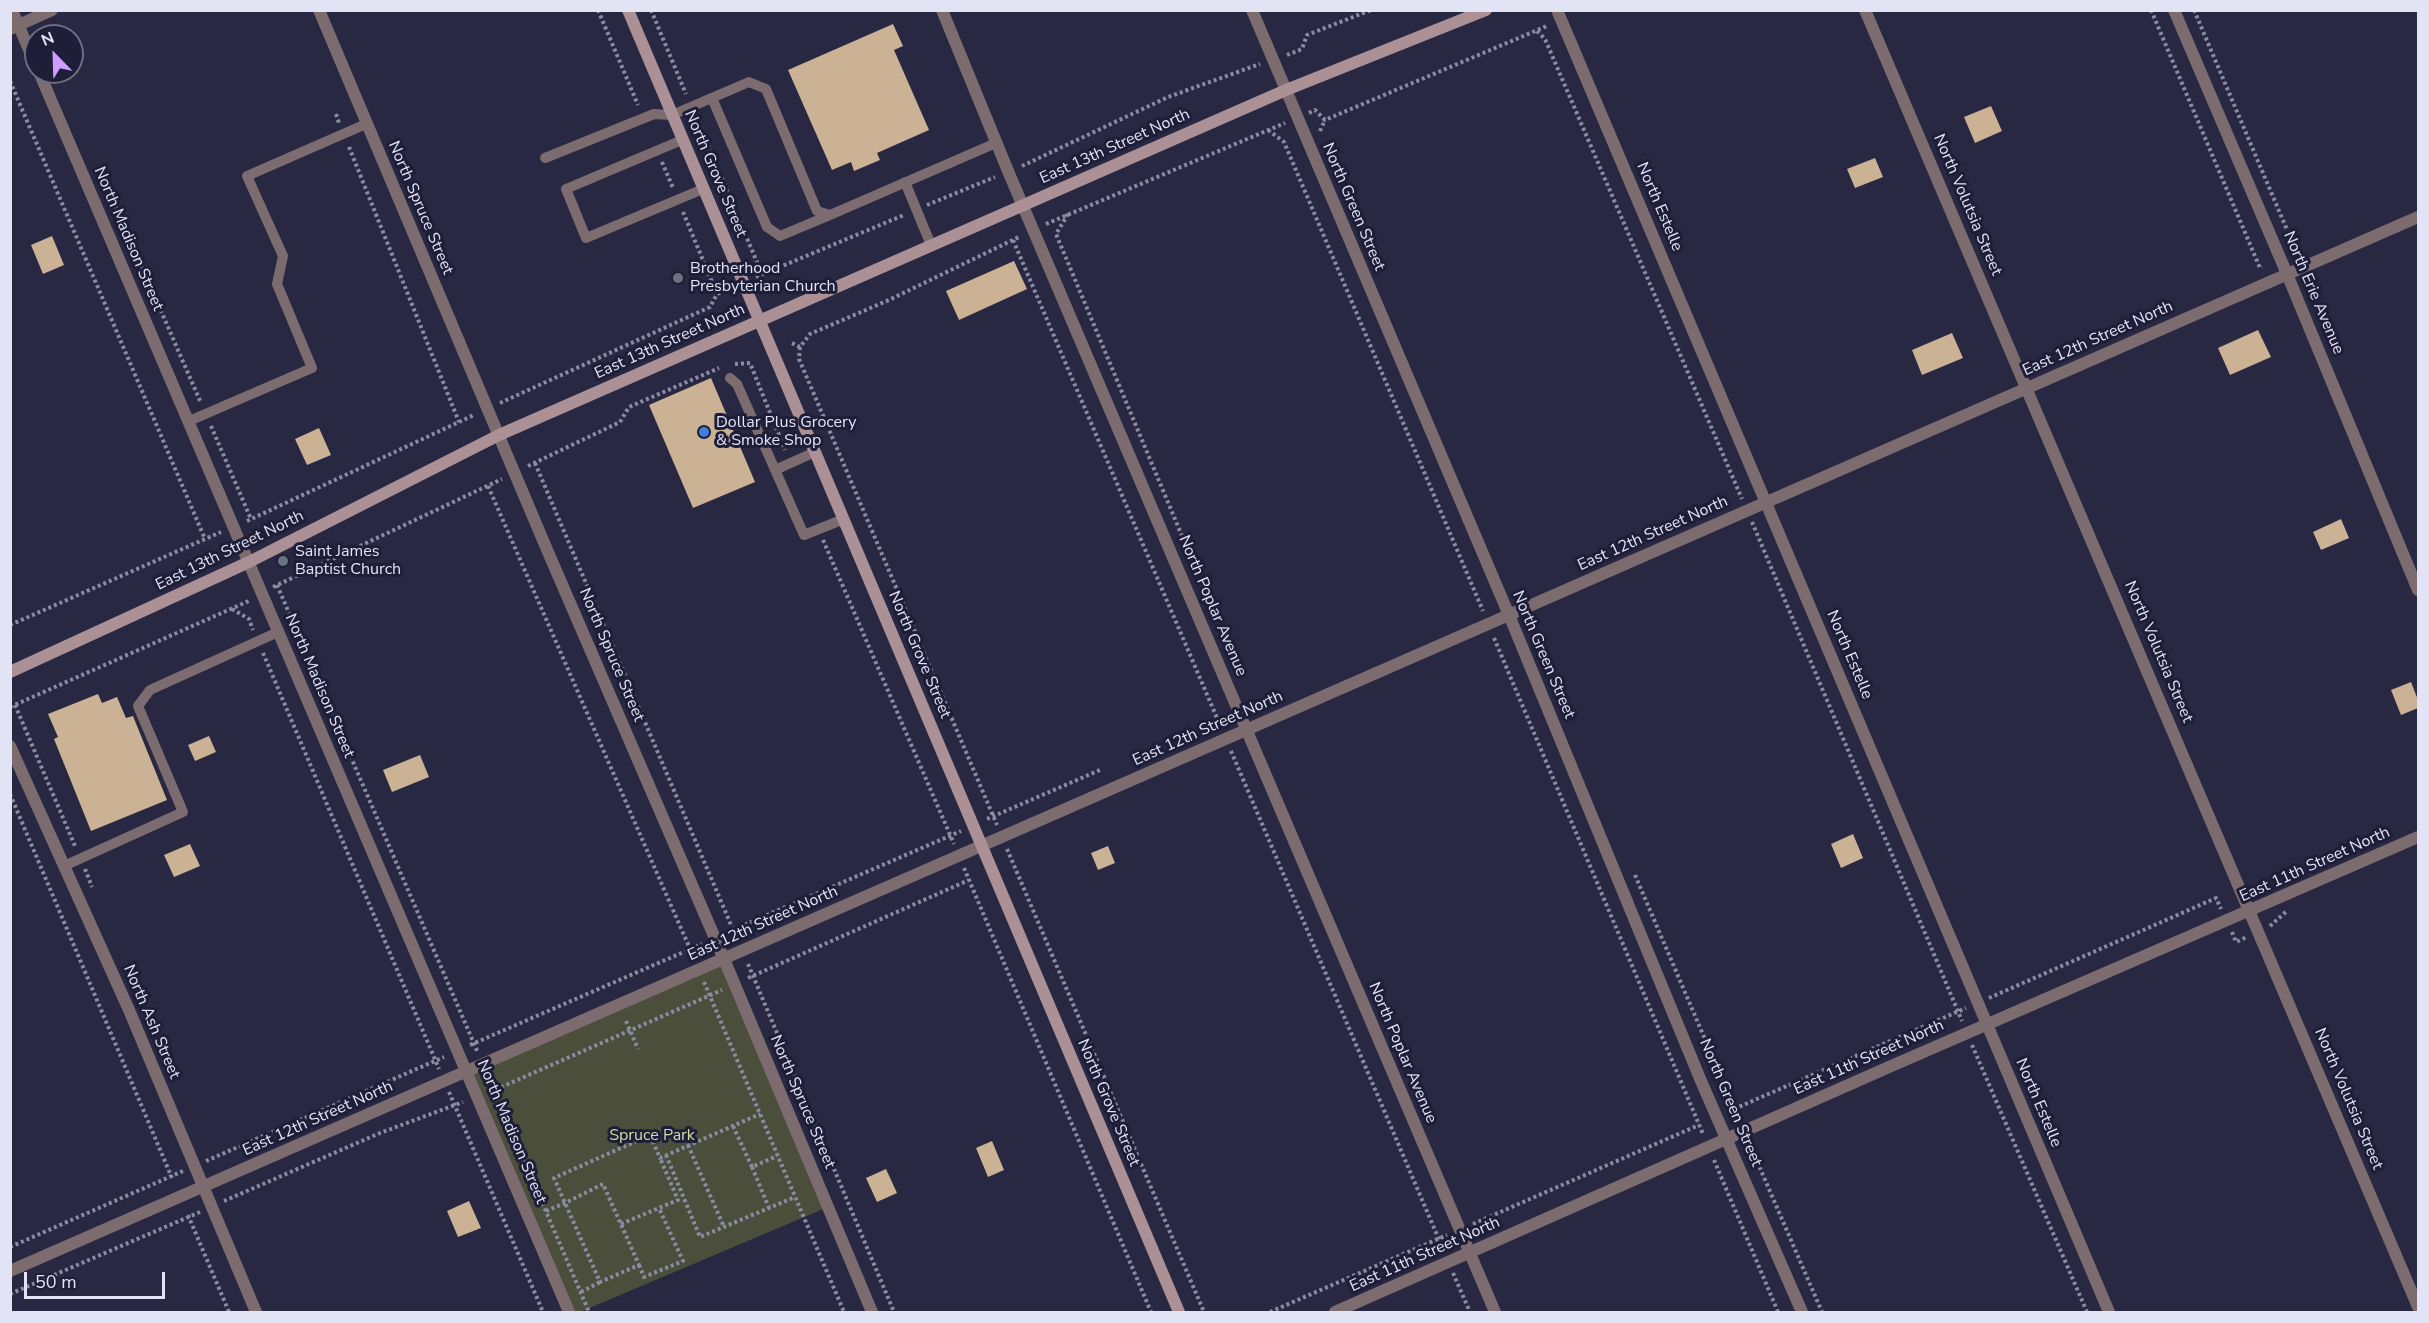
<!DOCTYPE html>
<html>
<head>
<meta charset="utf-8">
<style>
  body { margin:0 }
  #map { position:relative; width:2429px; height:1323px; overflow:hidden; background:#282843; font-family:"Nunito Sans",sans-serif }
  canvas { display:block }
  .frame { position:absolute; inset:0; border:12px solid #e2e3f5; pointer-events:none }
  .north { position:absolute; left:24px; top:24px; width:60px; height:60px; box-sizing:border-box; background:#1f1e39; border:2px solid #6d6d84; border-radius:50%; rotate:337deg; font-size:16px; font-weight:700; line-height:24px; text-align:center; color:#e2e3f5 }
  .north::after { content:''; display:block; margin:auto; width:21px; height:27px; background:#cf9dff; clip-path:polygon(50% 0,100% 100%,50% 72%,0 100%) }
  .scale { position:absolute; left:24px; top:1272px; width:141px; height:27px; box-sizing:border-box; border:3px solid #e2e3f5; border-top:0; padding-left:8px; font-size:18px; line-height:21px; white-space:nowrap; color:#e2e3f5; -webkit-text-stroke:4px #1f1e39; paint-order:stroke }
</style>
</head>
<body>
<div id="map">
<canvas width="2429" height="1323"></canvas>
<div class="frame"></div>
<div class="north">N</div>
<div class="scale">50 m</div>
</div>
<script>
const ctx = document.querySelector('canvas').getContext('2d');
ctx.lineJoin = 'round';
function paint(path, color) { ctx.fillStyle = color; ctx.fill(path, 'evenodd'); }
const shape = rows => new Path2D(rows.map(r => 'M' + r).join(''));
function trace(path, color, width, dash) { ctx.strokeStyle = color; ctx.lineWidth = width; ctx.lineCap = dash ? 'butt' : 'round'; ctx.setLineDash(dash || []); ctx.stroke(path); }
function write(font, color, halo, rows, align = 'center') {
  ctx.font = font + ' "Nunito Sans",sans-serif'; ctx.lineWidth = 6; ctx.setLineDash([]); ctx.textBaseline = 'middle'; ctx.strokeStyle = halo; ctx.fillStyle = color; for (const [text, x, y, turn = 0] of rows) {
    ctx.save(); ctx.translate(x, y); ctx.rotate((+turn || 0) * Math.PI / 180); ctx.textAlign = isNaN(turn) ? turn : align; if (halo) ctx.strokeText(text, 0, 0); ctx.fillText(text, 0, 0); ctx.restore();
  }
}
paint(shape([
  [724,959,828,1207,580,1312,569,1312,467,1071]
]), '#4b4e3b');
paint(shape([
  [893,24,903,46,894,50,929,130,877,153,880,160,854,171,851,162,832,170,788,70],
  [1991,106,2002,131,1975,143,1964,117],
  [1875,158,1883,177,1855,188,1847,169],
  [52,236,64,265,43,274,31,245],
  [1014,261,1027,289,959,320,946,291],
  [2258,330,2271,357,2230,375,2218,348],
  [1952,333,1963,358,1922,375,1912,350],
  [711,378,755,482,693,508,649,405],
  [319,428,331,455,307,465,295,439],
  [2341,519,2349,538,2321,550,2313,532],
  [2411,682,2418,700,2418,708,2401,715,2391,690],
  [98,694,102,703,117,697,126,718,133,716,167,800,91,831,54,739,58,737,48,714],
  [209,736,216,752,195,761,188,745],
  [420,755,429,777,392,792,383,770],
  [1853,834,1863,858,1841,868,1831,844],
  [190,844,200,866,174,877,164,855],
  [1108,846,1115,863,1098,870,1091,853],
  [992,1141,1004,1170,988,1177,976,1148],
  [886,1169,897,1193,877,1202,866,1178],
  [469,1201,481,1228,458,1237,447,1211]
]), '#ccb295');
trace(shape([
  [598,10,638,105],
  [651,10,686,94],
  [1403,10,1409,10],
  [2151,10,2260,268,2262,267],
  [2194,10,2296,251,2293,252],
  [1537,31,1545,39,1742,499],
  [1287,55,1302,49,1307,35,1371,10],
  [10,81,205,539],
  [1309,113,1315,110,1325,120,1547,26],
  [336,114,339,123],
  [696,117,762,274],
  [1268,130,1284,142,1483,611],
  [1320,131,1325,120],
  [349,147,459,422],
  [662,162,673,188],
  [1022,166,1168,97,1260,64],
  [108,189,201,403],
  [927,205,995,177],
  [683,212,717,294],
  [1068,214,1056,234,1182,536],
  [1046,224,1285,123],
  [1013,240,1220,725],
  [756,277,904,215],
  [792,343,800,347,810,334,889,300,1021,236],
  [800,347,799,359,997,825],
  [735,364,750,363,785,450],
  [500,403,710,307,717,294,730,288],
  [211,426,251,519],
  [535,463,734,932],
  [528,466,620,422,629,407,719,368],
  [488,486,694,958],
  [247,521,474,415],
  [1752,522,1962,1021],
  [823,540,954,844],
  [277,585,478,1053],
  [273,587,502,479],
  [232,609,249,619,253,630],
  [10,625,221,532],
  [1494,638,1703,1134],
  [263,653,439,1069],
  [15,705,75,846],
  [10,707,251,600],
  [1231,751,1443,1249],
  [10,794,172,1178],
  [987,819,1100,770],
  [1007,849,1204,1312],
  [964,868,1151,1312],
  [85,869,92,887],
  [1635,875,1739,1119],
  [2270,926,2287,911],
  [728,932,961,831],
  [2232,932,2236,942,2247,937],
  [748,964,894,1312],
  [748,978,969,880],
  [704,982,844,1312],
  [1989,998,2216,898,2221,909],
  [626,1021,638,1049],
  [470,1045,702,944],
  [1972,1045,2087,1312],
  [488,1076,589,1312],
  [449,1092,543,1312],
  [490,1092,722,990],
  [1734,1109,1966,1008],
  [733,1126,752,1167,777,1156],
  [688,1145,724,1227],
  [1750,1145,1822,1312],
  [666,1155,700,1237,795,1197],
  [1714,1160,1778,1312],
  [206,1161,444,1057],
  [752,1167,769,1208],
  [224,1201,380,1133,463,1102],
  [546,1211,565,1203,603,1184,639,1265,600,1282,565,1203,554,1178,650,1135,660,1158,760,1114],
  [188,1215,229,1312],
  [621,1224,678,1200,660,1158],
  [1473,1224,1699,1125],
  [10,1247,183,1171],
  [639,1265,644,1277,683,1261,659,1208],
  [1453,1273,1470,1312],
  [581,1292,600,1282],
  [10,1294,200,1212],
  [1270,1312,1447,1235]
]), '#8b8ca2', 4, [3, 3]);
trace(shape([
  [712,98,767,227,780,236,830,215],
  [682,140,566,189,586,238,703,189],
  [545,158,654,114,672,115,749,82,766,89,817,211,830,215,996,143],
  [905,182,931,245],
  [730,378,737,384,804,535,844,519],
  [189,421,312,368,277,284,283,256,247,176,366,124],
  [775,470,815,452],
  [64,866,183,812,138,706,150,690,278,632]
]), '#7d6c6f', 10);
trace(shape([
  [12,10,36,66],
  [319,10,545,545,724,959,872,1312],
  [942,10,1008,171,1495,1312],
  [1252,10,1509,615,1701,1081,1802,1312],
  [1557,10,2109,1312],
  [1865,10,2418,1307],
  [2174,10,2287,274,2418,590],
  [10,29,52,10],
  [39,72,569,1312],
  [10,746,129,1010,256,1312],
  [10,1271,2418,217],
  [1335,1312,1889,1067,2418,837]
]), '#7d6c6f', 12);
trace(shape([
  [628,10,1179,1312],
  [10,672,249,562,499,435,1286,90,1486,10]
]), '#ab9095', 12);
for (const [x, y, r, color] of [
  [678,278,6,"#6b7280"],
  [704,432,6,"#3f7fe0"],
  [283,561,6,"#6b7280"]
]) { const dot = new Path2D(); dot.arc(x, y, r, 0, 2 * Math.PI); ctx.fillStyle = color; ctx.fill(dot); trace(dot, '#1f1e39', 2); }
write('16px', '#e2e3f5', '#1f1e39', [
  ["East 13th Street North",1115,147,-24],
  ["North Grove Street",715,174,67],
  ["North Volutsia Street",1967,205,67],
  ["North Green Street",1353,207,67],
  ["North Estelle",1659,207,67],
  ["North Spruce Street",420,208,67],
  ["North Madison Street",128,239,67],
  ["North Erie Avenue",2313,293,67],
  ["East 12th Street North",2098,339,-24],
  ["East 13th Street North",670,342,-24],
  ["East 12th Street North",1653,534,-24],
  ["East 13th Street North",230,551,-26],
  ["North Poplar Avenue",1212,606,67],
  ["North Volutsia Street",2158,652,67],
  ["North Spruce Street",611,655,67],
  ["North Grove Street",919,655,67],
  ["North Green Street",1543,655,67],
  ["North Estelle",1849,655,67],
  ["North Madison Street",319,686,67],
  ["East 12th Street North",1208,729,-24],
  ["East 11th Street North",2315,865,-24],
  ["East 12th Street North",763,924,-24],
  ["North Ash Street",151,1022,67],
  ["North Poplar Avenue",1402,1053,67],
  ["East 11th Street North",1869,1058,-24],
  ["North Volutsia Street",2348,1099,67],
  ["North Spruce Street",802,1102,67],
  ["North Grove Street",1108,1103,67],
  ["North Green Street",1730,1103,67],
  ["North Estelle",2038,1103,67],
  ["East 12th Street North",318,1119,-24],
  ["North Madison Street",511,1132,67],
  ["East 11th Street North",1425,1255,-24]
]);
write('16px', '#e2e3f5', '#1f1e39', [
  ["Brotherhood",690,269],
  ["Presbyterian Church",690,287],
  ["Dollar Plus Grocery",716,423],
  ["& Smoke Shop",716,441],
  ["Saint James",295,552],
  ["Baptist Church",295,570]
], 'left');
write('16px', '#d3dca3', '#1f1e39', [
  ["Spruce Park",652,1136]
]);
</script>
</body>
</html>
